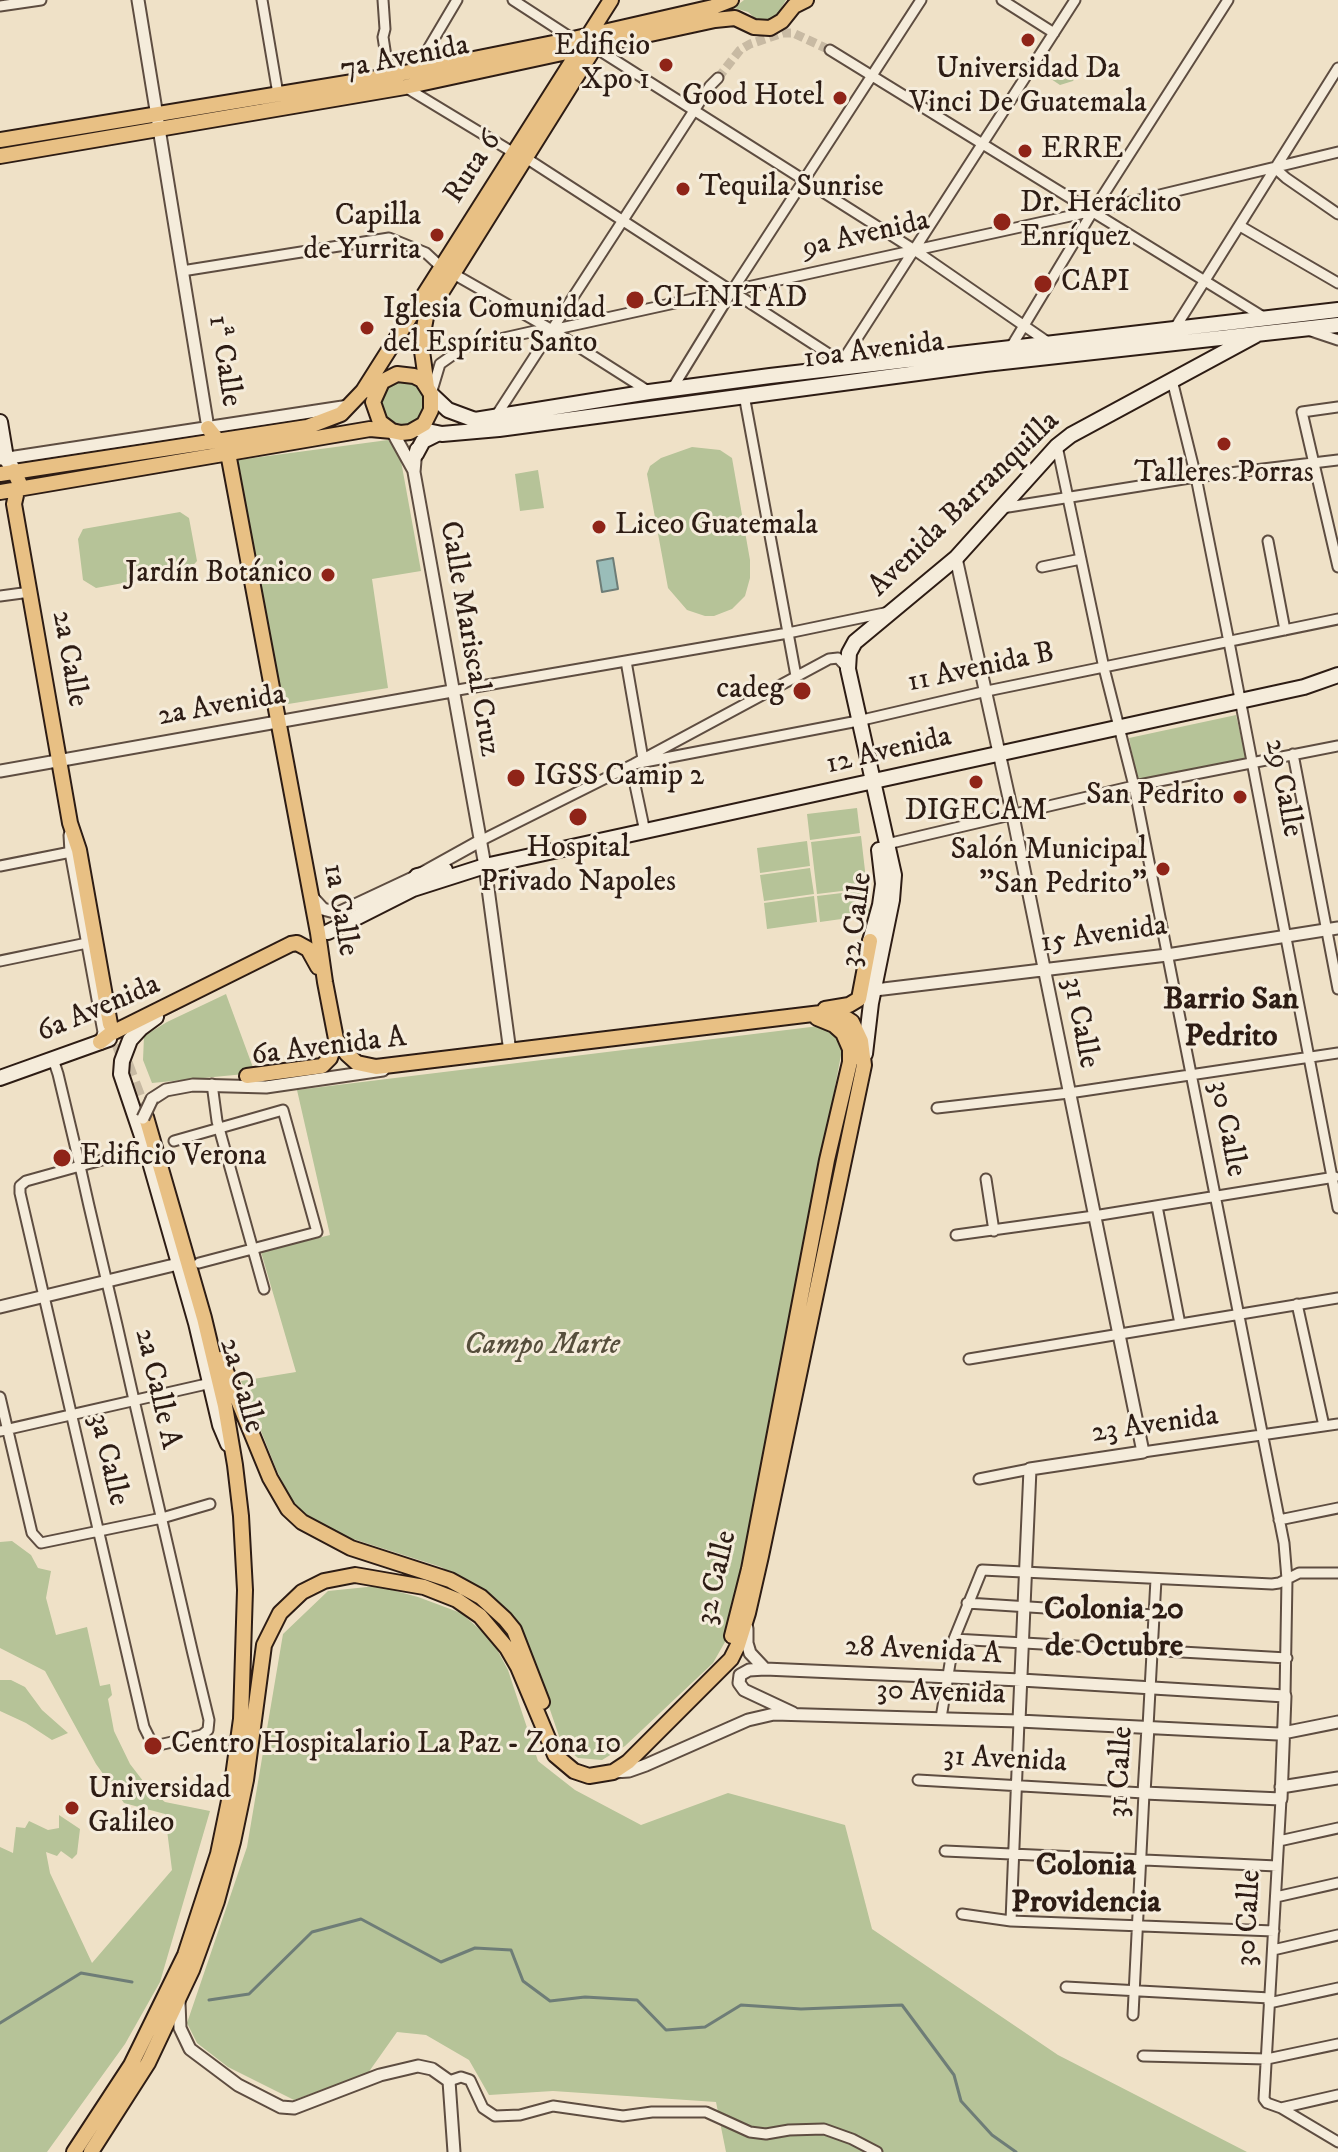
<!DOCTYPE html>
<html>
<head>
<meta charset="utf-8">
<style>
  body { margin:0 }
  canvas { display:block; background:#efe1c7 }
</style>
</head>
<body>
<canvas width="1338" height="2152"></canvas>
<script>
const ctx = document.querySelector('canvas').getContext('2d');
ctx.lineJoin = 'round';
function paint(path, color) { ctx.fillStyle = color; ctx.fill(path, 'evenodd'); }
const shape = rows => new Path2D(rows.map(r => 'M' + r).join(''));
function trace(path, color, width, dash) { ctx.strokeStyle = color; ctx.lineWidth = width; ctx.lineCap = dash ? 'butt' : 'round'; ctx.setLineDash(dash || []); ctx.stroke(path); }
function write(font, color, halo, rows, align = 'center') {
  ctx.font = font + ' "IM FELL DW Pica",serif'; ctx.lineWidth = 6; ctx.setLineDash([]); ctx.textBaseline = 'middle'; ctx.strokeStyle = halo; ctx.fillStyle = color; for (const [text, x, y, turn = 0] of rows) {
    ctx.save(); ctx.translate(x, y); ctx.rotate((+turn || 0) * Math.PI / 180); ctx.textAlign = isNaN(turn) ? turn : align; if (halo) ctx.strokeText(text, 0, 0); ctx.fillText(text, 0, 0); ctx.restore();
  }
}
paint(shape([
  [744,0,786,0,777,15,766,21,756,19,748,12,734,8],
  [1069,65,1079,72,1073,81,1060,85,1051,79,1058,68],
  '381 402a22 22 0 1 1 44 0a22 22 0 1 1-44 0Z',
  [388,440,399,450,421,571,372,579,388,688,282,705,238,460],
  [692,447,720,450,732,458,750,560,750,578,745,596,732,609,714,616,705,616,687,610,668,588,647,474,650,466,661,458],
  [538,470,544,508,520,511,515,474],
  [180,512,189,518,197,561,188,571,96,588,83,580,78,539,83,529],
  [1236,715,1246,759,1138,782,1129,738],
  [857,808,860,833,810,840,807,814],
  [861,836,867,888,817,894,811,842],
  [807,841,810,866,760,873,757,848],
  [810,868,814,894,764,901,760,875],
  [867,890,870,915,820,922,817,896],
  [814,896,817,922,767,929,764,903],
  [226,994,255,1073,152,1083,143,1060,144,1036,167,1022],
  [819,1026,836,1034,842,1046,841,1055,778,1389,725,1642,713,1663,625,1746,602,1760,578,1758,562,1745,546,1698,510,1615,491,1596,441,1567,325,1530,303,1515,294,1505,277,1471,241,1381,296,1372,261,1252,330,1235,297,1090],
  [12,1541,31,1555,38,1568,51,1571,46,1598,56,1635,87,1627,100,1686,110,1684,112,1695,108,1699,114,1731,130,1764,150,1790,165,1802,210,1811,160,1982,125,2044,47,2152,0,2152,0,1847,13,1853,16,1827,25,1828,29,1821,48,1830,59,1828,59,1815,80,1829,77,1854,72,1859,61,1851,57,1856,46,1852,50,1873,92,1963,172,1870,165,1814,124,1803,96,1764,45,1671,0,1648,0,1542],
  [377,1586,418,1597,461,1613,492,1640,508,1670,538,1761,575,1790,641,1825,728,1793,845,1825,872,1929,1058,2055,1247,2152,726,2152,716,2102,553,2091,489,2095,469,2060,426,2035,397,2032,368,2073,294,2100,228,2067,197,2043,187,2023,247,1847,283,1634,328,1591],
  [0,1680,11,1680,25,1687,42,1710,68,1733,52,1740,26,1723,0,1711]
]), '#b6c398');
const water = shape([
  [613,558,618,589,602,592,597,561,613,558]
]);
paint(water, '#9abdb9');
trace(water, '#6e7d77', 2);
trace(shape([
  [209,2000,249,1994,312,1932,361,1919,441,1962,475,1948,511,1950,523,1981,550,2001,585,1997,637,2000,666,2030,705,2027,741,2005,801,2009,902,2005,954,2075,961,2101,992,2135,1016,2152],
  [0,2023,81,1973,132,1982]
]), '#6e7d77', 3);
trace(shape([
  [718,78,740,50,750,44,783,33,793,33,830,50]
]), '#c8baa3', 9, [9, 4.5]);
trace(shape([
  [111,1024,146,1117]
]), '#c8baa3', 14, [14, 7]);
const minor = shape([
  [262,0,278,94],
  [383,0,385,29,383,37,389,76],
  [513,0,573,39],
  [1002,0,1054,33],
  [0,6,41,0],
  [594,47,913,249,1049,343],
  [830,50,1265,318],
  [415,71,457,0],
  [405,87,514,153],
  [526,158,835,358,840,368],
  [1275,168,1286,178,1338,214],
  [1240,226,1338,283],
  [182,271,389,238,426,253,441,267],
  [452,273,552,330,648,391],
  [1175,328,1338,68],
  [1311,331,1338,340],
  [1011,347,1093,211,1228,0],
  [845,367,845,357,1075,0],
  [1172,380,1196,477,1229,642,1338,1208],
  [672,389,732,291,921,0],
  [431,394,440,364,464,347,535,331,552,330,1093,211,1338,152],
  [744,395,796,676],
  [1338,407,1302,412,1338,567],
  [496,416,710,86,718,78],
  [1057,446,1104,668,1134,786,1284,1543,1287,1579,1285,1696],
  [1002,508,1196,477,1338,460],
  [1268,541,1285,630],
  [1042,567,1081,559],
  [0,596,30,592],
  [626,661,643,759],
  [452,691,788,633,889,612],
  [1293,754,1338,989],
  [634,764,858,721,987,691,1338,619],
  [631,766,645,832],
  [480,841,634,764,829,659,838,658,848,669],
  [887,844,1134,786,1338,746],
  [0,866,71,852],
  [0,961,87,943],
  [53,1059,58,1074,80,1166,89,1206,117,1325,134,1400,193,1654,209,1720,208,1730,202,1735,159,1745,152,1743,144,1727,20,1193,20,1186,26,1181,80,1166,146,1148],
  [212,1084,217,1121,264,1289],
  [937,1108,1069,1093,1338,1053],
  [174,1141,283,1110,317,1232,199,1263],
  [986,1179,994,1231],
  [1157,1206,1180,1324],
  [956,1235,1094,1216,1335,1177],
  [1297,1304,1324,1426],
  [969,1359,1338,1298],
  [0,1397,32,1533,41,1543,162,1518,210,1504],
  [0,1431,211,1383],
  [1143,1452,1338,1424],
  [979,1479,1030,1469],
  [1279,1520,1338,1508],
  [967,1603,1154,1615],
  [954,1639,1287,1658],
  [941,1718,954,1639,982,1570,1272,1584,1279,1583,1299,1573,1338,1573],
  [1148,1727,1156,1579],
  [918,1780,1144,1793,1133,2015],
  [1281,1799,1264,2099,1267,2103,1281,2108,1338,2142],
  [1279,1841,1338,1828],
  [945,1851,1277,1866],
  [1276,1897,1338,1883],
  [962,1914,1011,1921,1274,1931],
  [1011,1921,1019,1721],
  [1273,1950,1338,1935],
  [1066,1987,1270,1998],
  [1269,2003,1338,1988],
  [1143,2056,1267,2059,1338,2044],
  [449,2081,461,2077,470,2080,483,2108,495,2116,520,2115,553,2106,623,2116,652,2112,706,2112,750,2132,766,2134,789,2130,824,2129,852,2139,877,2152],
  [1281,2108,1338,2095]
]);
const tertiary = shape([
  [138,0,208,428],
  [392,431,413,469],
  [416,449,414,472,485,866,510,1052],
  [2,459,349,406],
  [956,558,1013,816,1143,1452,1030,1469,1019,1721],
  [0,771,452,691],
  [70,835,71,852,104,1032,101,1042],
  [313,898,323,909,338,913,417,876,480,841],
  [875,990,1167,955,1338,928],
  [152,1099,166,1090,193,1085,266,1087,383,1070],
  [0,1307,178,1264],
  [747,1628,747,1643,750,1653,765,1669],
  [793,1713,744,1690,739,1683,740,1675,749,1670,765,1669,1021,1680,1285,1696,1281,1799,1144,1793,1148,1727],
  [614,1772,629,1771,646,1765,748,1720,774,1714,1019,1721,1278,1734,1338,1722],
  [1281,1787,1338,1778],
  [179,2002,180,2028,190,2049,238,2085,281,2107,294,2108,380,2075,418,2066,432,2069,449,2081,454,2152]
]);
const secondary = shape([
  [431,394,448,410,475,420,649,392,770,376,1338,310],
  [0,422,6,458,14,471],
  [418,429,442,434,499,429,985,364,1338,325],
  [416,454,423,441,437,434],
  [417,876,445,870],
  [328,932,413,889,485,866,1304,687,1338,675],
  [871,952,870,941,880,905,883,884,879,850],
  [156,1017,141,1028,130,1040,122,1061,121,1074,146,1148,196,1323,220,1425,228,1444],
  [865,1054,871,1003,892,900,894,875,848,669,849,653,855,642,956,558,1057,446,1071,435,1256,335],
  [0,1078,109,1039]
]);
const primary = shape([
  [0,140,389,76,573,39,713,7,731,0],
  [0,156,405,87,715,20,735,18,754,27,770,28,782,21,794,6,806,0],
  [427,387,421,344,426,317,598,42],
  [364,391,397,374,414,376,422,380,431,394,431,410,424,424,410,432,401,433,392,431,380,422,373,402,382,382],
  [14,471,19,482,14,504,59,760,70,823,79,850,110,1024],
  [0,474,307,427,341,414,363,391,611,0],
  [0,492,370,429,392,431],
  [825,1009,849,1005,859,999,870,941],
  [100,1042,110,1034,291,944,297,943,308,949,318,967],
  [247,1076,322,1066,330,1058,336,1039],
  [221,1359,270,1478,288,1509,302,1522,351,1548,450,1580,481,1597,505,1619,514,1630,542,1702],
  [732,1636,749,1569,827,1160,850,1062,850,1049,843,1033,834,1025,817,1018],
  [74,2152,131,2065,185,1955,218,1854,231,1791,241,1719,245,1590,241,1516,235,1465,225,1406,204,1318,146,1117],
  [91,2152,148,2063,192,1970,217,1901,233,1842,246,1780,264,1645,280,1613,302,1592,324,1581,355,1575,424,1587,457,1600,480,1616,507,1648,518,1667,555,1755,574,1771,589,1776,613,1772,628,1762,731,1659,738,1645,748,1613,761,1556,864,1065,861,1041,852,1022,841,1015,821,1013,376,1067,357,1063,347,1054,336,1039,325,982,318,933,228,453,208,428]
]);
trace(minor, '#5e4d41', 13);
trace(tertiary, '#5e4d41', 15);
trace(secondary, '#2d1c14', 18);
trace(primary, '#2d1c14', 18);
trace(minor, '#f5ecdb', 9);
trace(tertiary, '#f5ecdb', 11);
trace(secondary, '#f5ecdb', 14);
trace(primary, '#e8c084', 14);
const tertiaryBridge = shape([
  [143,1118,152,1099]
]);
trace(tertiaryBridge, '#5e4d41', 15, []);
trace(tertiaryBridge, '#f5ecdb', 11);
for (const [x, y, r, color] of [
  [1028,40,8,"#8f2418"],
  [666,65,8,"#8f2418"],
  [840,98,8,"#8f2418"],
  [1025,151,8,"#8f2418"],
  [683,189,8,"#8f2418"],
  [1002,222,10,"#8f2418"],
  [437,235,8,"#8f2418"],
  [1043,284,10,"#8f2418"],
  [635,300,10,"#8f2418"],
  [367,328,8,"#8f2418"],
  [1224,444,8,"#8f2418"],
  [599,527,8,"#8f2418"],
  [328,575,8,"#8f2418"],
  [802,691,10,"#8f2418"],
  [516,778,10,"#8f2418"],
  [976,782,8,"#8f2418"],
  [1240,797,8,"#8f2418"],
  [578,817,10,"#8f2418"],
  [1163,869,8,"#8f2418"],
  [62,1158,10,"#8f2418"],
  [153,1746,10,"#8f2418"],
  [72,1808,8,"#8f2418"]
]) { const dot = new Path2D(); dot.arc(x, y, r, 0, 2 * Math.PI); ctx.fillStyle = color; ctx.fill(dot); trace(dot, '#f5ecdb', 3); }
write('30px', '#2d1c14', '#f5ecdb', [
  ["Edificio",650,48,"right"],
  ["Xpo 1",650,82,"right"],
  ["Universidad Da",1028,71,"center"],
  ["Vinci De Guatemala",1028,105,"center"],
  ["Good Hotel",824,98,"right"],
  ["ERRE",1041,151],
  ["Tequila Sunrise",699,189],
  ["Dr. Heráclito",1020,205],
  ["Enríquez",1020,239],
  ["Capilla",421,218,"right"],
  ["de Yurrita",421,252,"right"],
  ["CAPI",1061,284],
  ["CLINITAD",653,300],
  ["Iglesia Comunidad",383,311],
  ["del Espíritu Santo",383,345],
  ["Talleres Porras",1224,475,"center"],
  ["Liceo Guatemala",615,527],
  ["Jardín Botánico",312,575,"right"],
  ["cadeg",784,691,"right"],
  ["IGSS Camip 2",534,778],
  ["San Pedrito",1224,797,"right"],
  ["DIGECAM",976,813,"center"],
  ["Hospital",578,850,"center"],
  ["Privado Napoles",578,884,"center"],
  ["Salón Municipal",1147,852,"right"],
  ["\"San Pedrito\"",1147,886,"right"],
  ["Edificio Verona",80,1158],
  ["Centro Hospitalario La Paz - Zona 10",171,1746],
  ["Universidad",88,1791],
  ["Galileo",88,1825]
], 'left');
write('30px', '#2d1c14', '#f5ecdb', [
  ["7a Avenida",405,59,-11],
  ["Ruta 6",474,168,-57],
  ["9a Avenida",866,236,-13],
  ["10a Avenida",874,352,-7],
  ["1ª Calle",223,361,81],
  ["Avenida Barranquilla",965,505,-44],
  ["Calle Mariscal Cruz",468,639,80],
  ["2a Calle",68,659,80],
  ["11 Avenida B",981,669,-12],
  ["2a Avenida",222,707,-10],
  ["12 Avenida",889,752,-13],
  ["29 Calle",1282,788,79],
  ["1a Calle",339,910,80],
  ["32 Calle",858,920,-83],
  ["15 Avenida",1104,936,-8],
  ["6a Avenida",99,1010,-23],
  ["31 Calle",1079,1023,79],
  ["6a Avenida A",329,1048,-7],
  ["30 Calle",1226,1129,79],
  ["2a Calle",240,1386,74],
  ["2a Calle A",156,1389,77],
  ["23 Avenida",1155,1426,-8],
  ["3a Calle",107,1460,77],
  ["32 Calle",718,1578,-77],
  ["28 Avenida A",923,1652,3],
  ["30 Avenida",941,1694,2],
  ["31 Avenida",1005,1761,3],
  ["31 Calle",1122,1772,-87],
  ["30 Calle",1250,1918,-87]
]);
write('italic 30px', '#564e3c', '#f5ecdb', [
  ["Campo Marte",542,1347]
]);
write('bold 32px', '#2d1c14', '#f5ecdb', [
  ["Barrio San",1231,1001],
  ["Pedrito",1231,1038],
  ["Colonia 20",1114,1611],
  ["de Octubre",1114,1648],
  ["Colonia",1086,1867],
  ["Providencia",1086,1904]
]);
</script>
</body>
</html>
